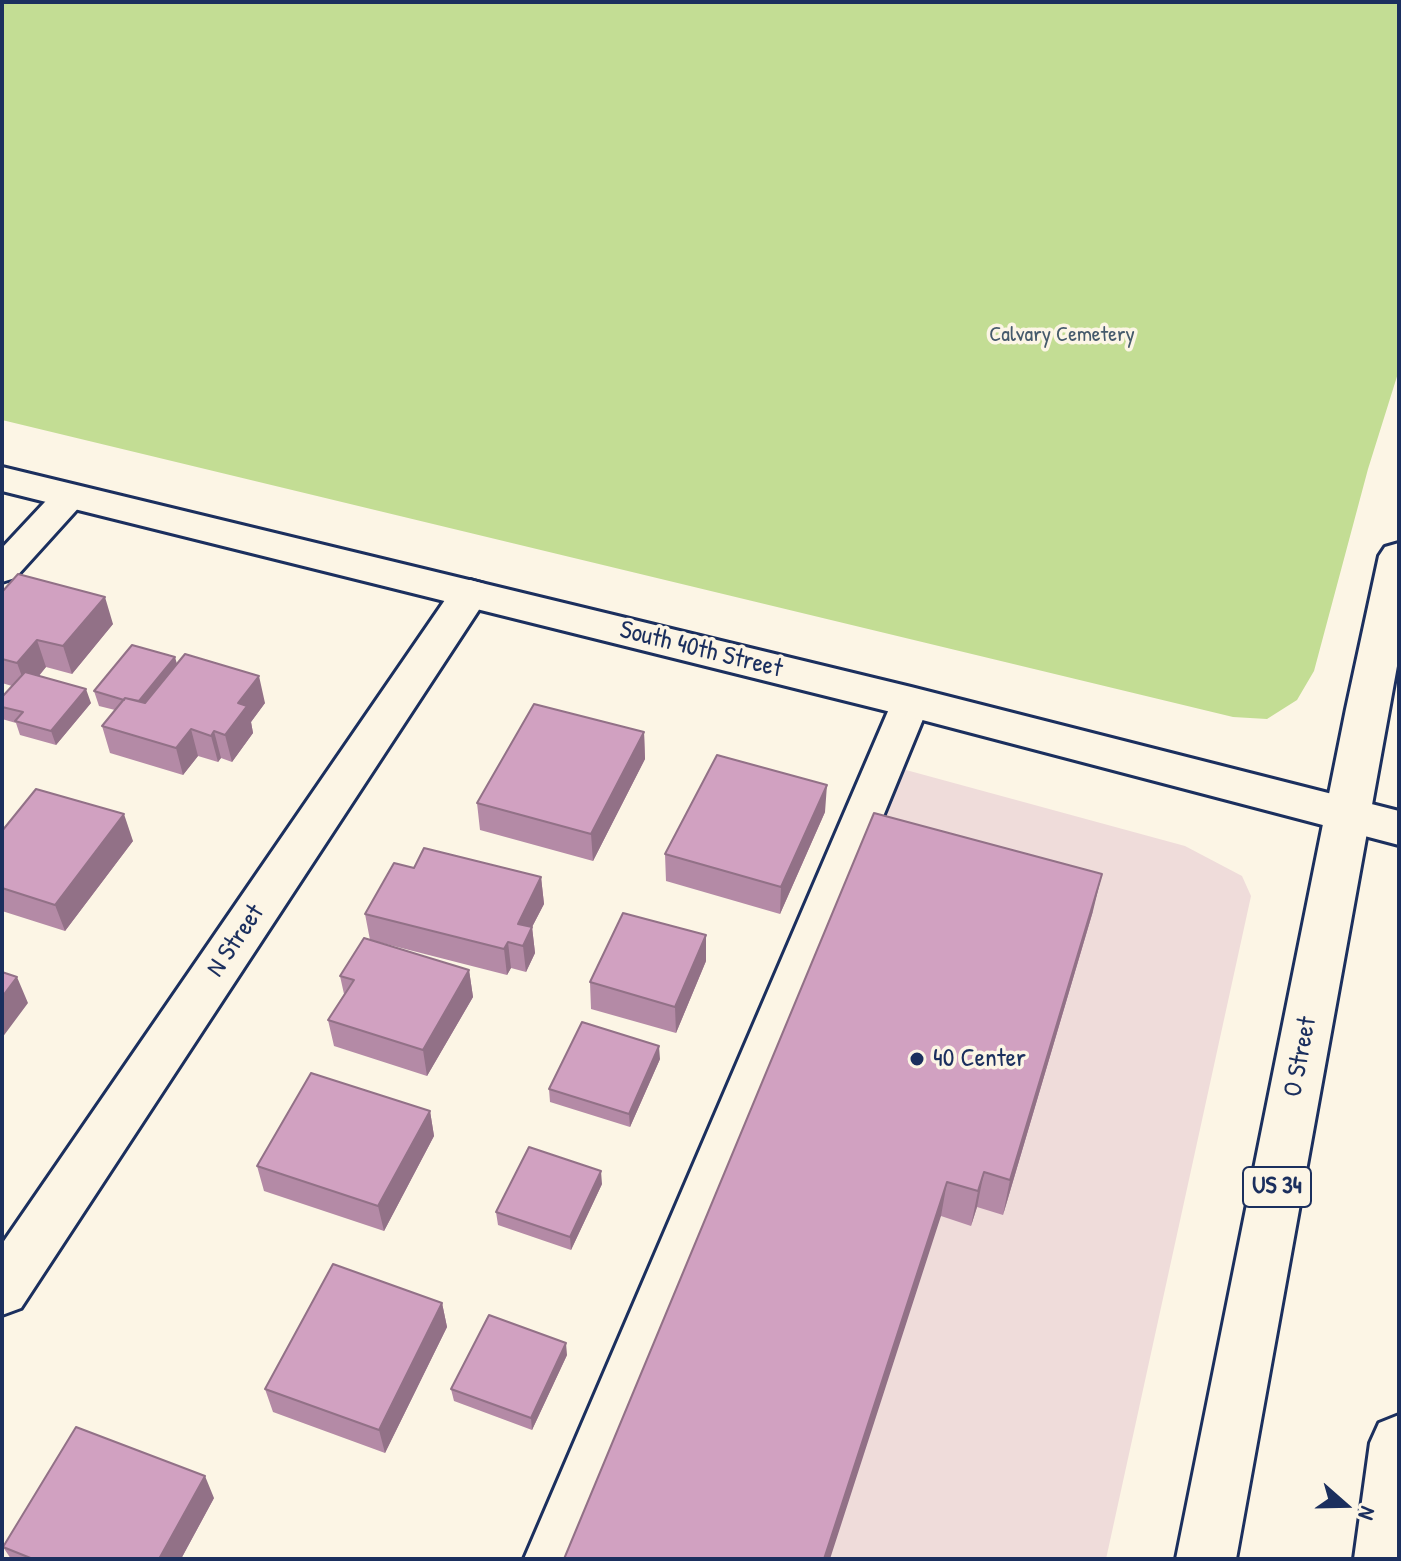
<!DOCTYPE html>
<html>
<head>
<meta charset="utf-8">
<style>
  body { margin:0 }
  #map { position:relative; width:1401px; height:1561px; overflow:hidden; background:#fcf5e5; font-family:"Patrick Hand",sans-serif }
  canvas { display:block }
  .frame { position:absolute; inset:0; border:4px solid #1b2f5e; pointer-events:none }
  .north { position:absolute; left:1305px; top:1465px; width:80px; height:80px; -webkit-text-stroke:6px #fcf5e5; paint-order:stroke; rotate:110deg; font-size:22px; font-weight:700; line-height:32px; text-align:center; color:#1b2f5e }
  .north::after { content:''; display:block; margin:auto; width:28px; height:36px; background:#1b2f5e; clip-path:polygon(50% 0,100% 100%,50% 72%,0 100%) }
</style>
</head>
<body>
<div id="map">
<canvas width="1401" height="1561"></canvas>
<div class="frame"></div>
<div class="north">N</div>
</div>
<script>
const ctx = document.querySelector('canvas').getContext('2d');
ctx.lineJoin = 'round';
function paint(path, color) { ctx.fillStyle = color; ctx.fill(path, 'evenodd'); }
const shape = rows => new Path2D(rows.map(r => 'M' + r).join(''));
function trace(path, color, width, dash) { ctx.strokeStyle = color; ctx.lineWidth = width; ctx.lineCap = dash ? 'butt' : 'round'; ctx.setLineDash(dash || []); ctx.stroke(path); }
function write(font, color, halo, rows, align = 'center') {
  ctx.font = font + ' "Patrick Hand",sans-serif'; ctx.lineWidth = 7; ctx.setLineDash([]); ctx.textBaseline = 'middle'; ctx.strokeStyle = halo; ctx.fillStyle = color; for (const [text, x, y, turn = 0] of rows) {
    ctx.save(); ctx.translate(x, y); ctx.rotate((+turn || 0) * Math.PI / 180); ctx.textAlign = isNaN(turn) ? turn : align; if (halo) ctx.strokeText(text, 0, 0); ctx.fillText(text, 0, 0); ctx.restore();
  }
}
paint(shape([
  [884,764,1185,846,1242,876,1251,896,1106,1559,551,1559]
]), '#efdcda');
paint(shape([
  [2,2,1399,2,1399,370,1368,469,1314,671,1297,700,1267,719,1233,717,2,420]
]), '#c3dd94');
const lane = shape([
  [70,485,82,488,87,496,82,504,15,578,2,582,2,548,58,488,70,485],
  [911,688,925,692,930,702,578,1559,524,1559,892,702,897,692,911,688]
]);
const street = shape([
  [470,580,484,584,490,593,484,602,21,1308,2,1315,2,1244,456,584,470,580]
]);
const secondary = shape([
  [2,467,911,687,1399,811,1399,845,911,717,2,491,2,467]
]);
const primary = shape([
  [1399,543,1399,655,1236,1559,1176,1559,1346,709,1379,556,1385,547,1399,543],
  [1399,1415,1399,1559,1354,1559,1370,1443,1379,1423,1399,1415]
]);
trace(lane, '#1b2f5e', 6);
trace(street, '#1b2f5e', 6);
trace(secondary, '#1b2f5e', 6);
trace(primary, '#1b2f5e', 6);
paint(lane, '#fcf5e5');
paint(street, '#fcf5e5');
paint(secondary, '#fcf5e5');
paint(primary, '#fcf5e5');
paint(shape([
  [2,592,113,624,72,674,46,667,39,676,91,703,56,745,20,735,16,723,2,719,2,697,12,686,2,683],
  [177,664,265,703,251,722,253,733,232,762,221,758,218,762,198,756,183,775,110,753,102,726,115,710,99,706,94,691],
  [644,732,645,759,593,861,480,830,477,803],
  [825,812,780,914,666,881,665,854],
  [2,831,133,841,65,931,2,911],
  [414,868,541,877,544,904,532,927,535,953,526,972,511,968,507,975,370,940,365,914],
  [1093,911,1003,1215,977,1207,971,1226,941,1216,564,1559],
  [706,961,676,1033,591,1009,590,982],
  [469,970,473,997,427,1076,334,1046,328,1020,344,994,340,976],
  [660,1059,630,1127,550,1102,549,1089],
  [430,1111,434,1136,384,1231,264,1191,257,1166],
  [602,1184,571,1250,498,1225,496,1212],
  [442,1303,447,1327,385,1453,273,1412,265,1389],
  [567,1355,532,1430,454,1401,451,1389],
  [214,1498,181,1559,11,1559,3,1547]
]), '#b48aa6');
paint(shape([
  [105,597,113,624,72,674,63,646],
  [37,640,46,667,27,690,17,663],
  [175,657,179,671,141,717,137,703],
  [259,676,265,703,251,722,253,733,232,762,225,735,238,703],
  [86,689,91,703,56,745,51,731],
  [191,729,198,756,183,775,176,748],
  [214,731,221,758,218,762,211,736],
  [644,732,645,759,593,861,591,834],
  [827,785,825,812,780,914,781,887],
  [124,814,133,841,65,931,55,905],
  [1102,874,1093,911,1003,1215,1010,1180],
  [541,877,544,904,532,927,535,953,526,972,523,946,518,924],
  [706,935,706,961,676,1033,675,1007],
  [508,942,511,968,507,975,504,949],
  [469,970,473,997,427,1076,423,1050],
  [17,977,28,1003,2,1038,2,997],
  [659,1046,660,1059,630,1127,629,1114],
  [430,1111,434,1136,384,1231,378,1206],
  [601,1171,602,1184,571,1250,570,1237],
  [984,1172,977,1207,971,1226,978,1191],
  [947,1182,941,1216,830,1559,824,1559],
  [442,1303,447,1327,385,1453,379,1430],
  [566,1343,567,1355,532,1430,531,1418],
  [205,1476,214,1498,181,1559,159,1559]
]), '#927187');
const building = shape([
  [18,574,105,597,63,646,37,640,17,663,2,659,2,592,18,574],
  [132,645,175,657,139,701,125,698,124,700,94,691,132,645],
  [185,654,259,676,238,703,247,706,225,735,214,731,211,736,191,729,176,748,102,726,125,698,145,703,185,654],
  [25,672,86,689,51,731,15,721,23,712,2,707,2,697,25,672],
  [534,704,644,732,591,834,477,803,534,704],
  [717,755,827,785,781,887,665,854,717,755],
  [36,789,124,814,55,905,2,888,2,831,36,789],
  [874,813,1102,874,1010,1180,984,1172,978,1191,947,1182,824,1559,564,1559,874,813],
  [424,848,541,877,518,924,532,927,523,946,508,942,504,949,365,914,394,863,414,868,424,848],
  [623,913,706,935,675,1007,590,982,623,913],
  [364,938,469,970,423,1050,328,1020,354,980,340,976,364,938],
  [2,972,17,977,2,997,2,972],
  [582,1022,659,1046,629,1114,549,1089,582,1022],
  [311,1073,430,1111,378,1206,257,1166,311,1073],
  [529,1147,601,1171,570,1237,496,1212,529,1147],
  [333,1264,442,1303,379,1430,265,1389,333,1264],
  [489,1315,566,1343,531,1418,451,1389,489,1315],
  [76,1427,205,1476,159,1559,33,1559,3,1547,76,1427]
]);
paint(building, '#d1a1c1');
trace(building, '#927187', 2);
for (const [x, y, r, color] of [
  [917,1059,8,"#1b2f5e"]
]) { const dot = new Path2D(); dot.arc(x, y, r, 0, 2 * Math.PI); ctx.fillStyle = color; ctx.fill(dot); trace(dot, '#fcf5e5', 3); }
write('22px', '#455a6c', '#fcf5e5', [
  ["Calvary Cemetery",1062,335]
]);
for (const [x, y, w] of [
  [1277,1187,68]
]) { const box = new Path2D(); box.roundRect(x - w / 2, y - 20, w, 40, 6); ctx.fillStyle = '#fcf5e5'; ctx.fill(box); trace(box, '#1b2f5e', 2); }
write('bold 24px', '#1b2f5e', null, [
  ["US 34",1277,1187]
]);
write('26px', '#1b2f5e', '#fcf5e5', [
  ["South 40th Street",701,650,14],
  ["N Street",236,941,-56],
  ["O Street",1301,1057,-79]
]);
write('26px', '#1b2f5e', '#fcf5e5', [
  ["40 Center",933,1059]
], 'left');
</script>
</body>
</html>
